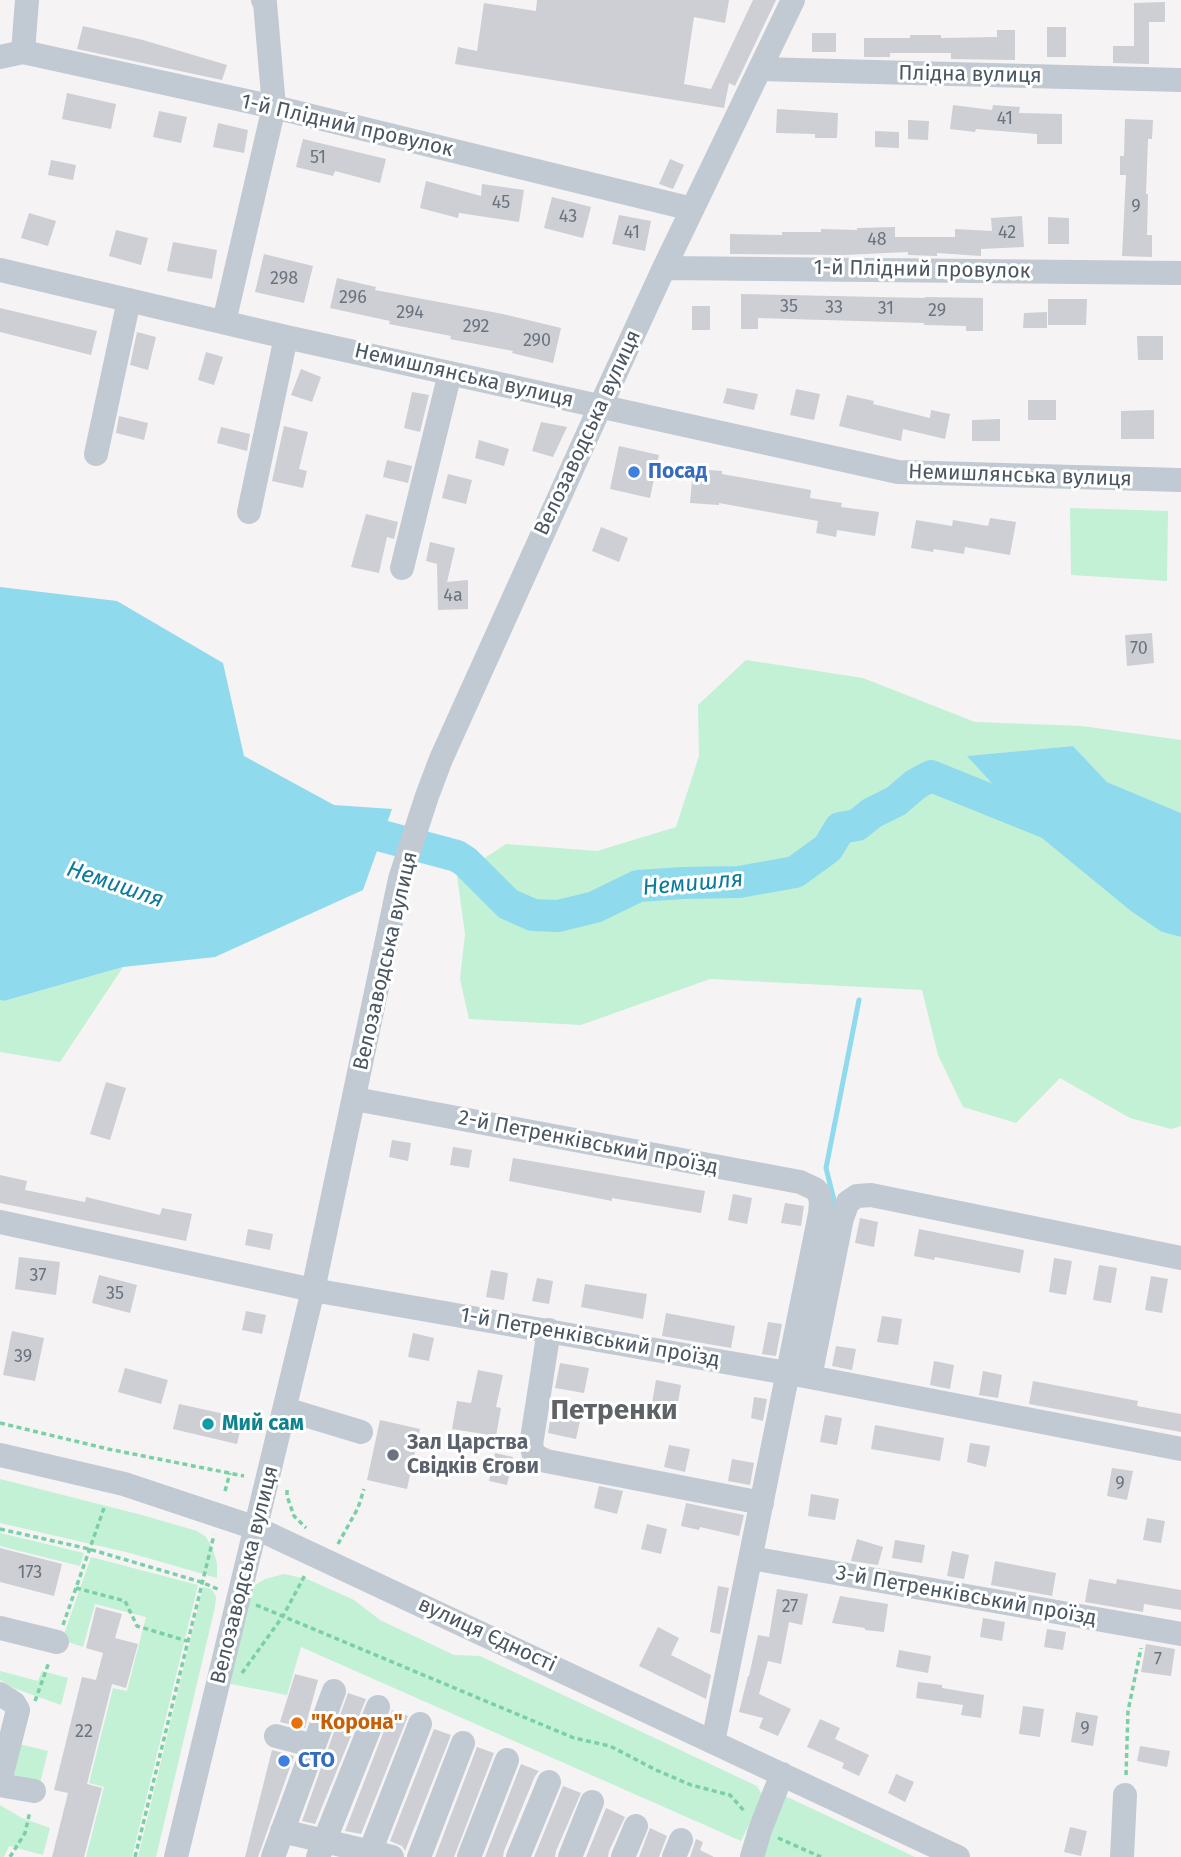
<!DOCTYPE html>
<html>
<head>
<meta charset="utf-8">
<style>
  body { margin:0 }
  canvas { display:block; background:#f5f3f3 }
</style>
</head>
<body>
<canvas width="1181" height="1857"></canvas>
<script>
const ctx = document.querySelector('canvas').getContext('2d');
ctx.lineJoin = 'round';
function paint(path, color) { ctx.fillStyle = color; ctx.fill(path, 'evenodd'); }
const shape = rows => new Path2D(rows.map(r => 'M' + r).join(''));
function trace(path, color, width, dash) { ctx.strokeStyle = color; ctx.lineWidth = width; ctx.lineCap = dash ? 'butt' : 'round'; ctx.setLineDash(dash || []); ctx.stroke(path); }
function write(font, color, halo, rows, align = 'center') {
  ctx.font = font + ' "Fira Sans",sans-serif'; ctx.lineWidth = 6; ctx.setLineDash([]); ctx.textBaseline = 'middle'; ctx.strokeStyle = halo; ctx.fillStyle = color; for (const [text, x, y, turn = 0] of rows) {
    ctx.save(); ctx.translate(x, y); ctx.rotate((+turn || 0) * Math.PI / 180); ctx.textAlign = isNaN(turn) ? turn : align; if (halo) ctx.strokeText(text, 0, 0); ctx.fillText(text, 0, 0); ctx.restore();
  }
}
paint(shape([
  [1070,508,1168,511,1167,581,1071,575],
  [746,660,863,678,975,722,1082,726,1181,740,1181,813,1107,782,1073,746,968,756,1162,932,1181,937,1181,1126,1171,1129,1130,1118,1060,1078,1016,1123,963,1107,938,1055,922,990,710,979,581,1025,469,1019,460,979,465,934,457,876,506,844,597,851,676,827,699,756,698,705],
  [123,967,60,1062,0,1052,0,1000,4,1001],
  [0,1479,142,1515,197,1531,206,1537,212,1547,217,1563,217,1578,130,1553,0,1523],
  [0,1533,84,1553,80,1566,0,1546],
  [91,1557,198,1585,132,1857,86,1857,104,1787,89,1783,113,1688,127,1691,146,1617,95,1604,83,1647,62,1640],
  [284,1574,307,1579,354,1600,380,1620,454,1655,480,1656,757,1786,761,1793,761,1800,741,1841,301,1647,287,1695,226,1683,252,1587,265,1579],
  [203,1587,211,1589,214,1593,216,1597,215,1607,156,1857,138,1857],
  [0,1671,38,1681,42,1671,68,1678,61,1705,16,1689,0,1680],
  [19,1744,48,1751,39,1787,10,1780],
  [783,1795,915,1857,762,1857],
  [0,1805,22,1818,50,1828,43,1855,9,1846,4,1857,0,1857]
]), '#c3f1d5');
paint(shape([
  [0,587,117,601,223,663,244,756,334,805,392,809,363,890,215,957,123,967,4,1001,0,1000],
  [1073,746,1107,782,1181,813,1181,937,1162,932,1131,911,1042,838,967,756]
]), '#90daee');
trace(shape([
  [832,1207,834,1200,826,1168,859,1000]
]), '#90daee', 5);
trace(shape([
  [343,844,360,836,378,835,457,856,466,862,508,904,533,915,558,916,595,907,638,886,683,883,739,882,795,872,828,848,840,828,857,825,872,813,896,801,916,784,931,776,1060,828]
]), '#90daee', 32);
paint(shape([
  [537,0,729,0,725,23,694,17,684,84,711,89,753,0,776,0,735,86,729,83,724,108,455,64,458,47,477,51,484,3,536,11],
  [1165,2,1165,22,1149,22,1149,64,1113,63,1113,46,1134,46,1134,3],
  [83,26,143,40,227,65,222,80,77,49],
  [1047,27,1066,27,1066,57,1047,57],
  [997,30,1015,30,1015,60,951,59,951,53,890,53,890,57,864,57,864,38,910,38,910,35,941,35,941,38,997,37],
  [812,33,836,33,836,52,812,52],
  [67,93,116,104,111,129,62,119],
  [953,105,992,110,993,105,1020,107,1019,113,1062,114,1062,144,1037,144,1037,134,976,129,975,132,950,129],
  [777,109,838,113,837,138,815,138,815,134,776,133],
  [159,111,187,117,181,143,153,137],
  [1125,119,1153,120,1152,139,1148,139,1146,194,1148,194,1147,235,1152,235,1152,257,1122,256,1126,175,1120,175,1120,156,1124,156],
  [908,120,929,121,928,140,908,139],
  [218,123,248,130,244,153,213,147],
  [875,131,899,132,899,148,875,147],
  [303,139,386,159,380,183,335,171,333,176,296,167],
  [670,159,684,165,673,189,659,184],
  [51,160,76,165,73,180,48,175],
  [426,181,481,196,482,184,524,190,519,222,459,213,458,218,420,208],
  [552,197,591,207,583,238,544,228],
  [29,213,56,221,48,246,21,238],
  [619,215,651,221,645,251,612,244],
  [1022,216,1024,247,981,249,981,256,937,253,937,256,908,255,908,252,845,255,730,254,730,234,782,235,782,232,821,232,821,229,857,230,857,228,895,227,895,237,955,237,955,229,992,231,991,218],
  [1048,217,1069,218,1069,244,1048,244],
  [116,230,148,238,141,265,109,256],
  [173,242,217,250,212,279,167,271],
  [264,254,313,266,304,303,255,292],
  [337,278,376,287,375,290,503,314,561,328,553,363,512,353,513,351,450,339,451,336,389,324,390,321,330,308],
  [741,294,925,298,925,297,983,298,983,331,966,331,966,326,924,325,924,323,758,318,758,329,741,329],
  [1048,299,1087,299,1086,325,1048,325],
  [692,306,710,306,710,330,692,330],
  [0,308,97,331,91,355,0,332],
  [1047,312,1047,328,1023,328,1024,313],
  [137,332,156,337,148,370,130,365],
  [1137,336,1163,336,1163,360,1138,360],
  [206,352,223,357,214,385,198,380],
  [301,369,321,377,312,402,291,395],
  [727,388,758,394,754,410,723,403],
  [796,389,820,394,814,420,790,415],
  [412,392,429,395,420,432,404,428],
  [847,395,874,401,873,404,930,418,931,410,950,414,945,439,903,429,901,441,839,426],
  [1028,400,1056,400,1056,420,1028,420],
  [1154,410,1154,439,1121,439,1121,411],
  [119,416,148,423,144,440,116,433],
  [1000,419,1000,441,972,441,972,420],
  [541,422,567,427,553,457,532,451],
  [284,426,308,432,299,469,307,471,303,488,272,481],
  [221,427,250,434,247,451,217,443],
  [479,440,509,449,504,466,475,458],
  [619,446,659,455,650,498,610,489],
  [387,460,412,466,408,483,383,477],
  [693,469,722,471,722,474,811,490,810,498,842,503,841,507,879,512,875,536,837,530,836,537,816,533,818,521,719,503,719,505,690,503],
  [448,474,472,480,466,504,442,498],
  [366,514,398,522,394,539,387,537,379,573,351,567],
  [990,518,1016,522,1010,555,965,547,964,554,934,549,933,552,911,548,916,520,952,526,953,520,988,526],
  [601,527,628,538,619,562,592,551],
  [430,542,455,548,447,582,468,580,468,609,438,610,437,564,426,561],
  [1152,633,1154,663,1127,666,1125,635],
  [106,1082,126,1088,110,1140,90,1134],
  [392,1140,411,1143,408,1161,389,1157],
  [453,1147,472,1150,469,1168,450,1165],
  [513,1158,705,1191,701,1213,612,1198,612,1201,509,1181],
  [0,1175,27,1181,25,1190,85,1202,86,1197,160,1215,162,1208,192,1214,186,1241,0,1203],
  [733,1194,752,1198,747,1224,728,1220],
  [785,1203,804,1206,801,1226,781,1223],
  [860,1218,878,1222,874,1247,855,1243],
  [248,1229,273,1234,270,1250,245,1245],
  [919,1229,1024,1250,1020,1273,935,1257,934,1260,914,1256],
  [19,1257,60,1262,56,1295,15,1289],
  [1054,1258,1072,1261,1066,1295,1049,1292],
  [1099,1265,1117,1268,1111,1303,1093,1300],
  [491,1270,508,1273,504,1300,486,1297],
  [99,1275,137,1285,130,1313,92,1303],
  [1151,1276,1168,1279,1162,1313,1145,1310],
  [537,1278,553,1281,549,1304,532,1301],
  [585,1284,647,1294,643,1319,581,1307],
  [246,1311,266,1315,262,1334,242,1330],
  [666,1313,735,1326,731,1348,662,1336],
  [882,1316,902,1319,898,1345,877,1342],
  [768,1322,782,1324,776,1356,762,1354],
  [12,1331,44,1338,35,1381,3,1375],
  [413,1333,434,1338,429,1361,408,1357],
  [836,1346,856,1349,852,1370,832,1366],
  [934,1361,954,1365,950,1389,930,1385],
  [560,1363,589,1368,584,1393,555,1388],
  [125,1368,168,1380,161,1404,118,1392],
  [478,1370,503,1375,496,1407,501,1408,496,1436,452,1429,457,1401,471,1403],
  [983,1371,1002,1375,998,1398,979,1395],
  [656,1380,681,1385,677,1408,652,1403],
  [1033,1381,1138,1401,1137,1406,1181,1414,1181,1432,1029,1404],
  [754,1397,767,1399,763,1421,751,1418],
  [179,1404,243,1418,237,1444,173,1429],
  [551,1415,580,1421,576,1439,548,1433],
  [825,1415,842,1418,837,1445,820,1442],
  [380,1420,420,1429,407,1489,367,1480],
  [875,1425,944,1438,940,1461,871,1449],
  [970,1443,990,1446,986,1467,967,1462],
  [669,1445,690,1449,685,1472,664,1467],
  [495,1453,513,1457,507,1485,489,1481],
  [732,1459,754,1463,750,1485,728,1481],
  [1112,1468,1133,1471,1127,1500,1107,1496],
  [599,1486,623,1491,617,1514,594,1508],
  [811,1494,839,1499,835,1520,808,1516],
  [686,1503,744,1515,739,1536,700,1527,699,1530,681,1526],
  [1147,1518,1165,1521,1161,1543,1143,1540],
  [647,1524,667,1529,661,1554,641,1549],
  [857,1539,883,1547,878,1565,851,1561],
  [895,1540,925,1545,922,1563,892,1558],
  [0,1548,62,1564,54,1596,0,1582],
  [952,1551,969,1555,964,1579,947,1576],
  [995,1561,1056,1573,1052,1596,991,1585],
  [1089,1579,1116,1584,1117,1579,1181,1590,1181,1610,1144,1604,1143,1612,1085,1602],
  [718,1586,729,1588,720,1634,710,1632],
  [777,1589,808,1594,802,1625,789,1622,781,1664,768,1661,759,1694,791,1709,778,1736,759,1728,763,1718,739,1712,748,1676,749,1676,758,1635,769,1637],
  [840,1596,888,1604,884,1632,865,1630,865,1628,832,1623],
  [96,1607,122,1614,115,1638,138,1644,126,1688,112,1684,87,1784,102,1788,84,1857,52,1857,68,1793,54,1790,64,1750,82,1677,96,1680,103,1653,86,1648],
  [983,1618,1005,1622,1002,1641,980,1637],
  [658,1627,679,1638,671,1655,711,1675,706,1699,639,1666],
  [1047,1629,1066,1632,1063,1650,1044,1647],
  [1146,1644,1175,1649,1171,1676,1141,1672],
  [899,1650,931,1656,928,1673,896,1667],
  [295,1674,318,1680,305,1728,280,1722],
  [918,1682,942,1685,942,1688,984,1695,981,1718,961,1715,963,1705,916,1698],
  [348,1693,366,1699,315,1824,302,1821],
  [1023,1706,1044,1709,1040,1737,1019,1734],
  [392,1710,408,1716,361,1834,345,1831],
  [1076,1712,1098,1716,1093,1746,1071,1742],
  [820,1719,840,1728,835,1739,869,1755,859,1776,842,1768,844,1763,807,1747],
  [434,1729,451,1735,405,1851,402,1846,390,1841],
  [1140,1746,1170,1751,1167,1767,1137,1761],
  [477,1747,494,1753,454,1857,435,1857],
  [272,1750,294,1756,258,1857,245,1857],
  [521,1764,539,1771,535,1776,504,1851,503,1857,485,1857],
  [896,1774,914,1782,905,1802,888,1793],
  [563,1786,581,1793,556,1851,555,1857,534,1857],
  [606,1808,625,1817,609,1851,608,1857,586,1857],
  [1070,1827,1087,1831,1081,1856,1064,1852],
  [650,1828,667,1836,659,1857,639,1857],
  [696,1839,703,1842,700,1850,714,1857,690,1857]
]), '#cdcfd5');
trace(shape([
  [0,1423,108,1449,244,1476],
  [287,1490,287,1496,294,1516,306,1528],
  [225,1491,230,1473],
  [0,1529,89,1549,201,1582,220,1590],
  [338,1544,358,1508,364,1489],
  [76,1588,125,1601,137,1626,187,1641],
  [256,1605,574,1738,610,1746,656,1770,691,1785,730,1795,745,1812],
  [63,1625,104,1508],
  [242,1673,283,1616,305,1575],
  [35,1701,49,1662],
  [1126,1775,1128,1711,1141,1648],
  [778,1838,821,1857],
  [10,1857,25,1833,30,1811],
  [135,1857,214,1535]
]), '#7ad0a6', 3.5, [5, 3.5]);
trace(shape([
  [23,52,27,0],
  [0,57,23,52,274,107,692,209],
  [760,69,1181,80],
  [664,268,1181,273],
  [0,270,286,337,898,472,1181,480],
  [224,322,274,107,265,3,263,0],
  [96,454,129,300],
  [249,512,286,337],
  [402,568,450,373],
  [355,1099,800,1182,815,1189,819,1193,821,1202,820,1214,713,1742],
  [0,1222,313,1290,810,1377,1181,1449],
  [549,1330,531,1445,534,1455,546,1461,762,1503],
  [810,1377,842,1218,848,1202,857,1196,871,1195,1181,1258],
  [285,1409,361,1432],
  [0,1455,124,1484,256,1528,958,1857],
  [751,1558,1181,1634],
  [0,1628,57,1642],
  [0,1694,14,1703,18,1710,0,1781],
  [276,1736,314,1746],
  [0,1785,34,1791],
  [282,1831,392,1857],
  [176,1857,313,1290,400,879,427,796,441,759,600,407,664,268,793,0],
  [273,1857,334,1691],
  [318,1857,378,1707],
  [368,1857,420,1724],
  [419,1857,463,1743],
  [469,1857,507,1760],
  [518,1857,549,1782],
  [570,1857,592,1802],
  [623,1857,636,1826],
  [674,1857,681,1840],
  [752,1857,760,1830,782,1774],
  [1122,1857,1125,1795]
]), '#c1cad2', 24);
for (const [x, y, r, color] of [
  [634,472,7,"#3f7fe0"],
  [208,1424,7,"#0f9aa8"],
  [393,1455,7,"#6b7280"],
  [297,1723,7,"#e8710a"],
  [284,1761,7,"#3f7fe0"]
]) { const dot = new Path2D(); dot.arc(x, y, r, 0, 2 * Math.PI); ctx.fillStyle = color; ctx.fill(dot); trace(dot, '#fff', 2.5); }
write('18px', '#6b747e', null, [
  ["41",1005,119],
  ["51",318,158],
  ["45",501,203],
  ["9",1136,207],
  ["43",568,217],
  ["41",632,233],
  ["42",1007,233],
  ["48",877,240],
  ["298",284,279],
  ["296",353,298],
  ["35",789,307],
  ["33",834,308],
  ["31",886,309],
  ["29",937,311],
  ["294",410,313],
  ["292",476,327],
  ["290",537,341],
  ["4а",453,596],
  ["70",1139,649],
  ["37",38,1276],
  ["35",115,1294],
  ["39",23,1357],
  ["9",1120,1484],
  ["173",30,1573],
  ["27",790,1607],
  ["7",1158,1660],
  ["9",1085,1729],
  ["22",84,1732]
]);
write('21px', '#4a5661', '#fff', [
  ["Плідна вулиця",970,75,1],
  ["1-й Плідний провулок",347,126,13],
  ["1-й Плідний провулок",922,270,1],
  ["Немишлянська вулиця",464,376,13],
  ["Велозаводська вулиця",588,433,-65],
  ["Немишлянська вулиця",1020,476,2],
  ["Велозаводська вулиця",386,961,-77],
  ["2-й Петренківський проїзд",588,1143,11],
  ["1-й Петренківський проїзд",590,1338,10],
  ["Велозаводська вулиця",245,1575,-76],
  ["3-й Петренківський проїзд",966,1596,10],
  ["вулиця Єдності",487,1635,25]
]);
write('bold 21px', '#366cbe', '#fff', [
  ["Посад",648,472],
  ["СТО",298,1761]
], 'left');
write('bold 21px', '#0d838f', '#fff', [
  ["Мий сам",222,1424]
], 'left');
write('bold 21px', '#5b616d', '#fff', [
  ["Зал Царства",407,1443],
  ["Свідків Єгови",407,1467]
], 'left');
write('bold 21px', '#c56008', '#fff', [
  ["\"Корона\"",311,1723]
], 'left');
write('italic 23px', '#0c7c9b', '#fff', [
  ["Немишля",693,884,-5],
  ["Немишля",115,885,19]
]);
write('bold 28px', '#5f6368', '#fff', [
  ["Петренки",614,1411]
]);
</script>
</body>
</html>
